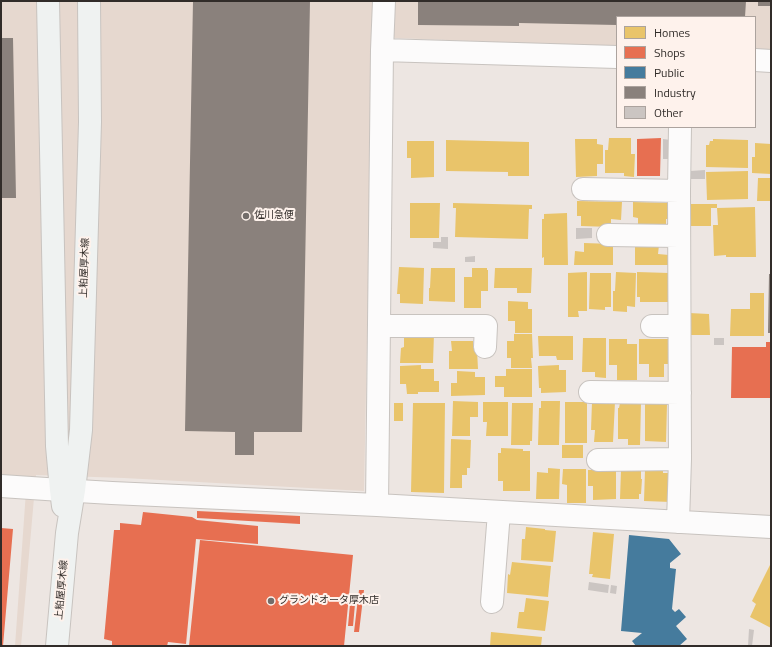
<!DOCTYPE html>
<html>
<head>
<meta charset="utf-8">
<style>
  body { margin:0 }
  #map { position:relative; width:772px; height:647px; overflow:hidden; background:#ede6e2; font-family:"Titillium Web",sans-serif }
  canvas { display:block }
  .frame { position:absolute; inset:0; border:2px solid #312c29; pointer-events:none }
  .legend { position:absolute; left:616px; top:16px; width:140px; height:112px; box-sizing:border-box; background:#fef2ec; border:1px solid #aca39e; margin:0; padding:5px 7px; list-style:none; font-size:12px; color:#312c29 }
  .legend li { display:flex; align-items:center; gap:8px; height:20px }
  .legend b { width:20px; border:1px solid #aca39e }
</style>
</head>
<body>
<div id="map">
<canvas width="772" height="647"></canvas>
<div class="frame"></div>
<ul class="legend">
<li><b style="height:11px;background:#e9c46a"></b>Homes</li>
<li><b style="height:11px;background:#e76f51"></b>Shops</li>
<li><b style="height:11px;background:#457b9d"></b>Public</li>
<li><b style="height:11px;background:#8a817c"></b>Industry</li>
<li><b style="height:11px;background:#cbc5c2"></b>Other</li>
</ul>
</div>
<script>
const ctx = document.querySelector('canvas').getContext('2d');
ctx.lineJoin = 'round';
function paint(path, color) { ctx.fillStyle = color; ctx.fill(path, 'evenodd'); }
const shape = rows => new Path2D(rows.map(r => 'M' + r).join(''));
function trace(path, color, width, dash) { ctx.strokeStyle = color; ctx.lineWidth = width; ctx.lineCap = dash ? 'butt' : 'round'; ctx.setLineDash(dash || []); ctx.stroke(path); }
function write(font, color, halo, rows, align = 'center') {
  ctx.font = font + ' "Titillium Web","Noto Sans JP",sans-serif'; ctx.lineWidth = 4; ctx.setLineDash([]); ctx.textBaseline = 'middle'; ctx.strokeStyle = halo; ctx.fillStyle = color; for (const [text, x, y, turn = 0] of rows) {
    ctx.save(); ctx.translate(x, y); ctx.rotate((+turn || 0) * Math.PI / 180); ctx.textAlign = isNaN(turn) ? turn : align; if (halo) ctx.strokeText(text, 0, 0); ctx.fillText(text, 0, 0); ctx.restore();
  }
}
paint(shape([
  [1,1,771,1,771,53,755,52,755,17,617,17,617,47,373,37,364,491,124,478,36,475,21,646,15,646,27,477,1,475]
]), '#e6d8cf');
paint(shape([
  [609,138,631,138,631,154,635,154,634,177,624,176,624,173,605,173,605,150,608,150],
  [575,139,597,139,597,144,603,145,603,164,597,164,597,176,576,177],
  [713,139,748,140,748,168,706,167,706,145,709,145,710,141,713,141],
  [446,140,529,142,529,176,508,176,508,172,446,171],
  [407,141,434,141,434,177,411,178,411,158,407,158],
  [755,143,771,144,771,174,752,173,752,157,755,157],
  [748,171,748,199,707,200,706,172],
  [758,178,771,178,771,201,757,201],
  [577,201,622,202,621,220,611,219,611,227,581,226,581,216,577,216],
  [633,202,669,203,671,219,666,219,666,227,638,225,638,218,633,217],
  [410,203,440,203,439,238,410,238],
  [453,203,532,205,532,209,529,209,528,239,455,237,456,208,453,208],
  [690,204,717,204,717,208,711,208,711,226,690,226],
  [755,207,756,257,726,257,726,255,714,256,713,225,718,225,717,208],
  [567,213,568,265,544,265,544,257,542,258,542,219,544,219,544,214],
  [584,243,613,244,613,265,574,265,575,251,584,252],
  [635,244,659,245,658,254,669,255,670,265,635,265],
  [399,267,424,268,423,304,400,303,400,294,397,294],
  [431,268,455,268,455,302,429,301,429,288,430,288],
  [472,268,487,268,487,270,488,270,488,291,481,291,481,308,464,308,464,277,472,277],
  [495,268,532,268,531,293,517,293,517,288,494,288],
  [587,272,587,311,578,311,579,317,568,317,568,273],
  [616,272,636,273,635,307,627,306,627,312,613,311,613,291,615,291],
  [637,272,669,273,668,302,640,302,640,297,637,297],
  [590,273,611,273,611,307,605,307,605,310,589,309],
  [750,293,764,293,764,336,730,336,731,309,750,309],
  [508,301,528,302,528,309,532,309,532,333,515,333,515,321,508,321],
  [689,313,709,314,710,335,690,335],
  [404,333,434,334,433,363,400,363,401,348,404,347],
  [514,334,532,334,533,358,531,358,532,368,511,368,511,358,507,358,507,341,514,341],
  [538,336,573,336,573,360,557,360,556,356,539,356],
  [583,338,606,338,606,378,595,377,595,372,582,372],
  [609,339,627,339,627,344,637,344,637,380,617,380,617,365,609,365],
  [639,339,668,339,668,364,664,364,664,377,649,377,649,364,639,364],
  [451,341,473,341,473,348,475,347,477,350,478,369,449,369,449,351,452,351],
  [421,365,421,369,434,369,434,381,439,381,439,392,418,392,418,394,407,394,406,384,400,384,400,366],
  [559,365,559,370,566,370,566,392,541,393,541,388,539,388,538,366],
  [506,369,532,369,532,397,504,397,504,387,495,387,495,376,506,376],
  [457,371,475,372,475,377,485,377,485,395,451,396,451,383,457,383],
  [453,401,478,402,478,417,470,417,470,436,452,436],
  [541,401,560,401,559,445,538,445,539,408,541,408],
  [483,402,508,402,508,436,486,436,487,422,483,422],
  [565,402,587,402,587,443,565,443],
  [592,402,615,402,613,442,594,442,595,430,591,430],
  [394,403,403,403,403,421,394,421],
  [413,403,445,403,444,493,411,492],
  [512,403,533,403,532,441,530,441,530,445,511,445],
  [620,403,641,403,640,445,628,445,628,439,618,439,618,408,619,408],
  [645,404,667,404,666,442,645,441],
  [451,439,471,440,470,468,467,468,467,475,462,475,462,488,450,488],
  [562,445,583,445,583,458,562,458],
  [501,448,523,449,523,451,530,451,530,491,503,491,503,481,498,481,498,453,501,453],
  [548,468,560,469,559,499,536,499,537,472,548,473],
  [563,469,586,469,586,503,567,503,567,485,562,484],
  [588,470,616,470,616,499,593,500,593,486,588,486],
  [621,470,641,471,641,479,642,479,641,494,639,494,639,499,620,499],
  [645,470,663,471,663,473,673,473,671,502,644,501],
  [526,527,545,529,545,530,556,531,553,562,521,560,522,539,525,539],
  [593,532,614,534,610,579,592,577,593,574,589,574],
  [512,562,551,566,548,597,507,593,508,574,510,575],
  [771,563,771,628,750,617,756,604,752,601],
  [526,598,549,601,545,631,517,628,519,612,524,612],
  [491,632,542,637,541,646,490,646]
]), '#e9c46a');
paint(shape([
  [661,138,660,176,637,176,637,139],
  [766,342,771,342,771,398,731,398,732,347,766,347],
  [197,511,300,516,300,524,197,518],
  [143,512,192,517,197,520,258,526,258,544,196,539,186,644,168,642,167,646,112,646,112,641,104,639,114,530,120,530,120,523,141,525],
  [1,528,13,529,3,646,1,646],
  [200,540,353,555,344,646,189,646],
  [359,590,364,590,359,632,354,632],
  [351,593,356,593,353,626,348,626]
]), '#e76f51');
paint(shape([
  [629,535,669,539,681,554,670,563,670,568,676,569,672,609,675,612,679,609,686,617,676,626,687,639,679,646,667,646,666,645,665,646,636,646,632,641,642,633,621,631]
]), '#457b9d');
paint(shape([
  [193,1,310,1,302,432,254,432,254,455,235,455,235,432,185,431],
  [418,1,746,1,745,17,617,17,617,25,519,23,519,26,418,25],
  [758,1,771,1,771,6,758,6],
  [1,38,13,38,16,198,1,198],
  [769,274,771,274,771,333,768,333]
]), '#8a817c');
paint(shape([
  [663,139,671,140,671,159,663,159],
  [705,170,705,179,690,179,690,171],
  [576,228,592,228,592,238,576,239],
  [441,237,448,237,448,249,433,248,433,242,441,242],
  [475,256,475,262,465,262,465,257],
  [714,338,724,338,724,345,714,345],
  [589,582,609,585,608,593,588,590],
  [611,585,617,586,616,594,610,593],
  [749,629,754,630,752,646,748,646]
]), '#cbc5c2');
const minor = shape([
  [382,50,617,57],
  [755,60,771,61],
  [583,189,679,191],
  [608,235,679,236],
  [379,326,486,326,485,347],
  [652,326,679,326],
  [590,392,680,393],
  [598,460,680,459],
  [61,490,112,493,377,505,771,527],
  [377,505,382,50,384,1],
  [678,522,680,459,679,191,680,127],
  [492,602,499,512]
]);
const tertiary = shape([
  [1,486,61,490]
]);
const secondary = shape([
  [48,1,57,446,61,490,63,506],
  [57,646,67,533,74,490,81,430,90,122,89,1]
]);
trace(minor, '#c8c3bf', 24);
trace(tertiary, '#c8c3bf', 24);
trace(secondary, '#c8c3bf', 24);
trace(minor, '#fcfbfb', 22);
trace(tertiary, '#fcfbfb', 22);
trace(secondary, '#eff2f1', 22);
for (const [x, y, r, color] of [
  [246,216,4,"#736d6a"],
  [271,601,4,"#736d6a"]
]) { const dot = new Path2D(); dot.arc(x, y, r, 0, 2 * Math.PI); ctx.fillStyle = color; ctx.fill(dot); trace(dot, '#fef2ec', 1.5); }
write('10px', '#312c29', '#fef2ec', [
  ["佐川急便",254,216],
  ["グランドオータ厚木店",279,601]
], 'left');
write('10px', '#312c29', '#fef2ec', [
  ["上粕屋厚木線",85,268,-88],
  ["上粕屋厚木線",62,590,-85]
]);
</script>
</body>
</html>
